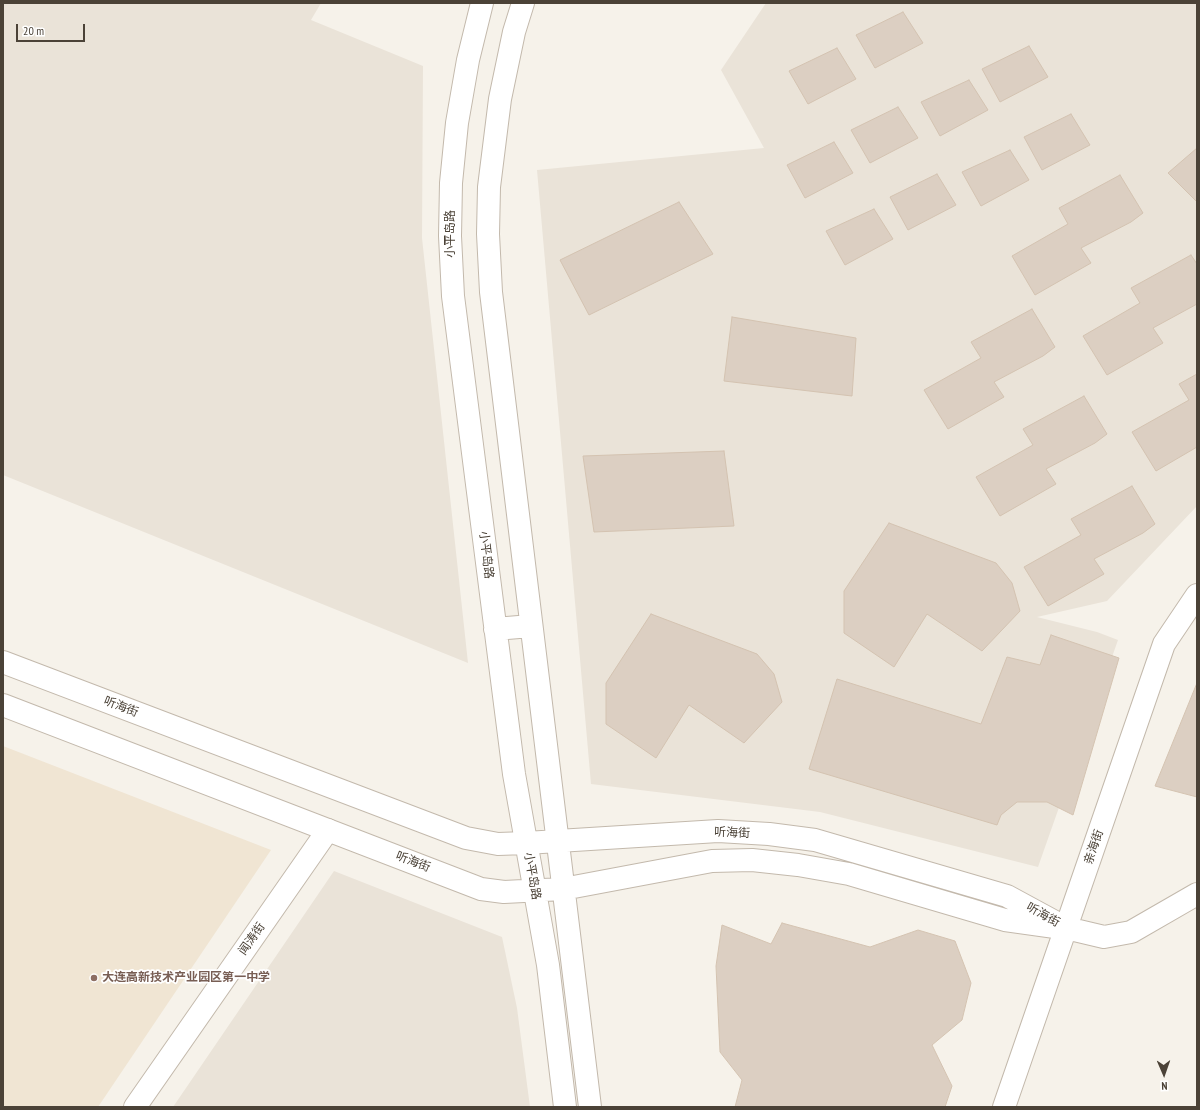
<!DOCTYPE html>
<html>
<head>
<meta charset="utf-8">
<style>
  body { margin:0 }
  #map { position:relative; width:1200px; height:1110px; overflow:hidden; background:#f6f2ea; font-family:"PT Sans Narrow",sans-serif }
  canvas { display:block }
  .frame { position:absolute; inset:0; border:4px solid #4b4237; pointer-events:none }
  .north { position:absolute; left:1144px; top:1054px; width:40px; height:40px; -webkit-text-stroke:3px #fff; paint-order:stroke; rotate:178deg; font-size:11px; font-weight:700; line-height:16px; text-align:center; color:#4b4237 }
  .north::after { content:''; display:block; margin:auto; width:14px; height:18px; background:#4b4237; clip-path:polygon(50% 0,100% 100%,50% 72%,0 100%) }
  .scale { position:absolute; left:16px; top:24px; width:69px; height:18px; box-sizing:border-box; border:2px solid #4b4237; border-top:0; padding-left:5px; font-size:12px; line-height:14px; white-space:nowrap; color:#4b4237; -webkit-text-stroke:3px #fff; paint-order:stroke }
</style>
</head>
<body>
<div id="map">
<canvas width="1200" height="1110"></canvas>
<div class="frame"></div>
<div class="north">N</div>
<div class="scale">20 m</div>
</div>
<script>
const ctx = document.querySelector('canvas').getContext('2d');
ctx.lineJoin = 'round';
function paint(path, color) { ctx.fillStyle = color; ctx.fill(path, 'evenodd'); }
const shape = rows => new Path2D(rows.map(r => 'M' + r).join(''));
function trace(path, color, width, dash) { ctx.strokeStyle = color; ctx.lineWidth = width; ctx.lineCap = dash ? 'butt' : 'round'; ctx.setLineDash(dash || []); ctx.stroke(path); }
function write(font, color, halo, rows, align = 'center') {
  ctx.font = font + ' "PT Sans Narrow","Noto Sans SC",sans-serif'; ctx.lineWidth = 3.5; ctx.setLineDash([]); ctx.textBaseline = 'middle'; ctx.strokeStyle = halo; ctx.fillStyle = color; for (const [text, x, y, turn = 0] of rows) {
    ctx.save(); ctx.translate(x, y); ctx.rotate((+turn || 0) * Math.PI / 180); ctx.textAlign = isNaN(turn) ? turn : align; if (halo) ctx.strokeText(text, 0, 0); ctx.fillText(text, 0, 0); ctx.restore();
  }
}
paint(shape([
  [3,3,321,3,311,20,423,66,422,238,468,663,3,475],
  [766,3,1197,3,1197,506,1107,601,1037,617,1097,632,1118,640,1038,867,820,812,591,784,537,170,764,148,721,70],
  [334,871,502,937,517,1008,530,1107,173,1107]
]), '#eae3d8');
paint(shape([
  [3,746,271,850,98,1107,3,1107]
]), '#f0e5d3');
const building = shape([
  [903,12,923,43,875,68,856,35,903,12],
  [1029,46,1048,77,1000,102,982,69,1029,46],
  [837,48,856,79,808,104,789,71,837,48],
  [969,80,988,110,940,136,921,102,969,80],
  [898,107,918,138,870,163,851,130,898,107],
  [1071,114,1090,145,1042,170,1024,137,1071,114],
  [834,142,853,173,805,198,787,165,834,142],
  [1197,148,1197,202,1168,173,1197,148],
  [1010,150,1029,180,981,206,962,172,1010,150],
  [937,174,956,205,908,230,890,197,937,174],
  [1120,175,1143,213,1131,222,1081,248,1091,263,1035,295,1012,256,1068,224,1059,208,1120,175],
  [679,202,713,254,589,315,560,260,679,202],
  [874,209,893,239,845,265,826,231,874,209],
  [1191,255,1197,264,1197,304,1153,328,1163,343,1107,375,1083,336,1140,303,1131,288,1191,255],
  [1032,309,1055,347,1043,356,994,382,1004,397,948,429,924,390,981,358,971,342,1032,309],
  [732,317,856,338,852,396,724,381,732,317],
  [1197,374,1197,447,1156,471,1132,432,1189,400,1179,384,1197,374],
  [1084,396,1107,434,1095,443,1046,469,1056,484,1000,516,976,477,1033,445,1023,429,1084,396],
  [724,451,734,526,594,532,583,456,724,451],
  [1132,486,1155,524,1143,533,1094,559,1104,574,1048,606,1024,567,1081,535,1071,519,1132,486],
  [889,523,996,563,1012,583,1020,611,982,651,927,614,894,667,844,633,844,591,889,523],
  [651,614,757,654,774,674,782,702,744,743,689,705,656,758,606,724,606,683,651,614],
  [1051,635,1119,658,1073,815,1047,802,1017,802,1001,815,997,825,809,769,837,679,981,724,1007,657,1040,665,1051,635],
  [1197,683,1197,797,1155,786,1197,683],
  [782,923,870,947,918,930,955,941,971,983,962,1020,932,1045,952,1086,945,1107,735,1107,742,1080,720,1052,716,966,722,925,771,944,782,923]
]);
paint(building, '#dccfc2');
trace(building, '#d4c3b1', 1);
const minor = shape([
  [1066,928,1104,937,1131,932,1197,894],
  [135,1107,328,830],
  [1004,1107,1164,644,1197,595]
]);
const tertiary = shape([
  [482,3,468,60,457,123,451,183,450,236,453,296,514,774,548,965,565,1107],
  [523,3,514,32,500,99,489,187,488,234,491,292,590,1107],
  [495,629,531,626],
  [3,662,466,838,498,844,526,843,718,831,769,834,815,840,1007,896,1066,928],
  [3,705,481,889,504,892,563,889,712,861,752,860,798,865,849,874,1005,920,1055,927]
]);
trace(minor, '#c3b9ac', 24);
trace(tertiary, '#c3b9ac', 24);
trace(minor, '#fff', 22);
trace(tertiary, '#fff', 22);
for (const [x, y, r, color] of [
  [94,978,4,"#8d6e63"]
]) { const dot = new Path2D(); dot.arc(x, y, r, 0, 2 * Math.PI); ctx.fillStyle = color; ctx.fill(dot); trace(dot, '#fff', 1.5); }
write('12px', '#4b4237', '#fff', [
  ["小平岛路",451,234,-90],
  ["小平岛路",486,555,83],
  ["听海街",121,707,21],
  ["听海街",732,833,2],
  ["亲海街",1094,847,-71],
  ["听海街",413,862,21],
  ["小平岛路",532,876,80],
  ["听海街",1043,915,29],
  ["闻涛街",252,939,-55]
]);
write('bold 12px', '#785e54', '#fff', [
  ["大连高新技术产业园区第一中学",102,978]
], 'left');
</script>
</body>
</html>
